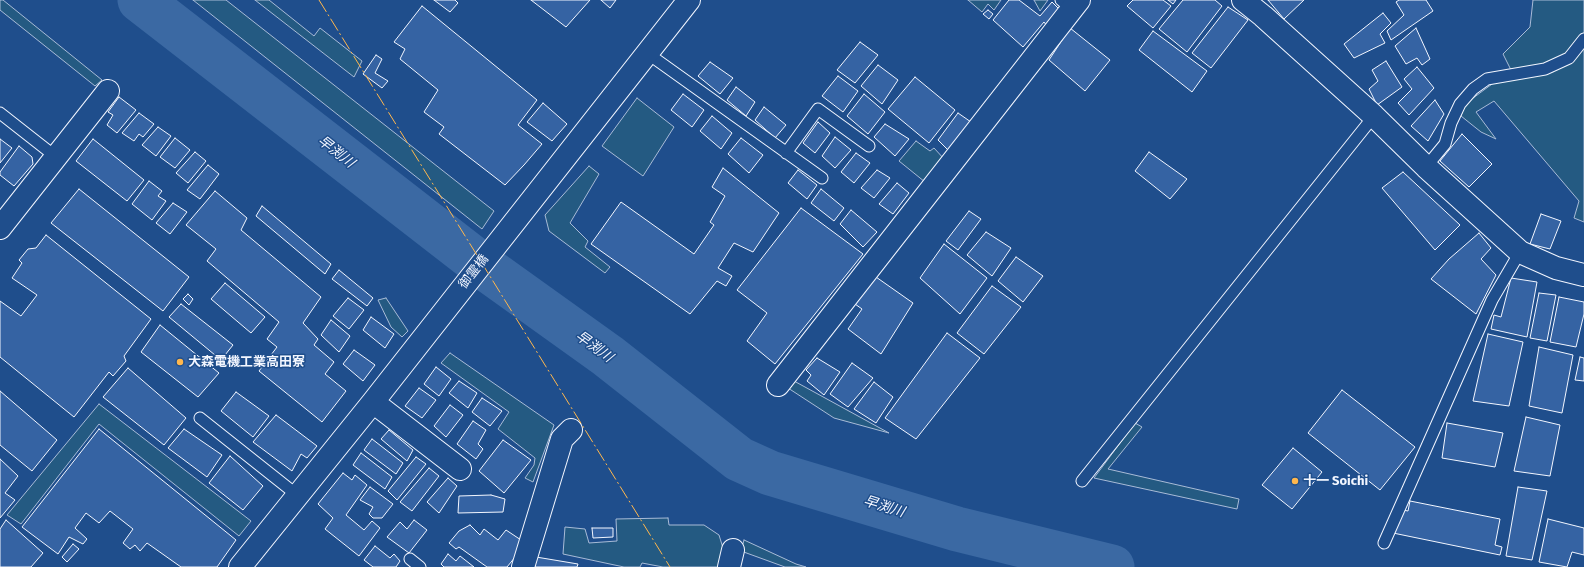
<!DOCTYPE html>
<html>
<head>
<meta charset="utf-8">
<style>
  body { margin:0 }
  canvas { display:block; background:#1f4e8c }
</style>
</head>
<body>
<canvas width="1584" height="567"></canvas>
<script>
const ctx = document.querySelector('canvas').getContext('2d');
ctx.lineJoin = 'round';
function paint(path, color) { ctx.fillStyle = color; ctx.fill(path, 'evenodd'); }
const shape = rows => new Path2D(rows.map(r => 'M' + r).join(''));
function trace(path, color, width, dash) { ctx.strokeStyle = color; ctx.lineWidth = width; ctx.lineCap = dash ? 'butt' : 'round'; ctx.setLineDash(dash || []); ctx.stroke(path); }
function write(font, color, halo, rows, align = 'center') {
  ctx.font = font + ' "Fira Sans","Noto Sans JP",sans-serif'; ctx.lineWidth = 3; ctx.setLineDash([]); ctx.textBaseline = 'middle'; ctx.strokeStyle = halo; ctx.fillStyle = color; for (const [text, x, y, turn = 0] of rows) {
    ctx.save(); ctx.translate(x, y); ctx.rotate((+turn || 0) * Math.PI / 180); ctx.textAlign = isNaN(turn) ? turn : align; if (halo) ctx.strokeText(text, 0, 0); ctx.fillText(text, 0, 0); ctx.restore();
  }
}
const green = shape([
  [0,0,3,0,102,80,95,86,0,10,0,0],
  [193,0,226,0,494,211,482,229,193,0],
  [255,0,269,0,314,36,320,28,362,61,354,77,255,0],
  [968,0,1001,0,994,10,988,4,982,12,968,0],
  [1034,0,1048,0,1040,11,1034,0],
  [1533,0,1584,0,1584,222,1574,218,1579,201,1494,101,1476,112,1496,139,1481,132,1461,116,1465,104,1511,70,1503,54,1530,27,1533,0],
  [637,98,674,127,643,176,602,146,637,98],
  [916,141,930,151,934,148,945,160,925,182,899,161,916,141],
  [589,166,599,174,570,223,588,241,585,247,610,267,605,273,549,231,545,215,589,166],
  [386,298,408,331,402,337,391,327,378,300,386,298],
  [450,353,554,425,533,482,525,478,534,465,535,458,498,429,509,412,441,363,450,353],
  [794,381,889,433,834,418,788,388,794,381],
  [99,404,251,521,239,536,99,424,21,524,7,515,99,404],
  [1135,423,1142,427,1108,469,1239,499,1237,509,1094,478,1135,423],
  [668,518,669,525,704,525,719,535,723,548,719,567,663,567,642,563,640,567,624,567,563,554,565,527,585,529,589,543,617,541,616,519,668,518],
  [744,540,796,564,806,567,785,567,741,551,744,540]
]);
paint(green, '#245a82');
trace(green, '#a8bbd7', 1);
trace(shape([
  [140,0,488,270,608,356,739,459,770,473,957,529,1112,567]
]), '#3b69a3', 45);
const building = shape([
  [434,0,455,0,458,3,450,12,434,0],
  [531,0,590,0,566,27,531,0],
  [601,0,616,0,610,8,601,0],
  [1009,0,1019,0,1040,16,1052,2,1059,9,1047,26,1044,22,1023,47,993,20,1009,0],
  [1133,0,1163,0,1171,6,1153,28,1127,6,1133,0],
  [1168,0,1176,0,1173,4,1168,0],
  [1183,0,1215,0,1222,6,1187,52,1159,29,1183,0],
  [1268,0,1304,0,1284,19,1268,0],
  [1399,0,1426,0,1433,11,1391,40,1387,31,1404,15,1396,2,1399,0],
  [422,6,537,100,518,125,542,144,524,165,505,185,439,134,444,127,424,112,438,90,400,59,405,49,394,42,422,6],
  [1228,7,1248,20,1211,68,1192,53,1228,7],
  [988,10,993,14,989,19,983,14,988,10],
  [1383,13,1391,23,1380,34,1385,43,1354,58,1344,44,1383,13],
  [1070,28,1110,60,1085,91,1049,60,1070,28],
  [1416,28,1430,59,1422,65,1417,58,1406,64,1395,46,1416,28],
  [1153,31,1207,71,1192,92,1139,50,1153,31],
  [860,42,878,55,855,83,837,70,860,42],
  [376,55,382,59,375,73,388,81,382,88,363,74,376,55],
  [1386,61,1402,87,1377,105,1369,89,1378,81,1372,70,1386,61],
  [710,62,733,78,720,94,698,76,710,62],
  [878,65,898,80,882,104,861,86,878,65],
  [1417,67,1434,88,1409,115,1398,103,1412,89,1404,79,1417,67],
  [838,76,858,91,843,112,822,96,838,76],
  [915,77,955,110,929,143,888,109,915,77],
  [736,87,755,102,746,116,727,100,736,87],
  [683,94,704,110,692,127,671,110,683,94],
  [864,94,885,112,868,134,847,116,864,94],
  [119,97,136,110,117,133,107,125,113,115,108,112,119,97],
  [1435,100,1444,114,1428,141,1411,126,1435,100],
  [543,103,567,124,552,141,527,122,543,103],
  [764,107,786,125,775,138,755,120,764,107],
  [139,113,154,124,143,137,139,134,134,141,122,133,139,113],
  [958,113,971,122,948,150,938,140,958,113],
  [712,116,732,133,721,149,700,131,712,116],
  [818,122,830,133,815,153,803,143,818,122],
  [885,124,909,139,895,156,874,137,885,124],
  [158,127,171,136,156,156,142,145,158,127],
  [1462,134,1492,164,1469,187,1440,161,1462,134],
  [835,137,851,150,835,168,822,156,835,137],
  [175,138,190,150,175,168,160,157,175,138],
  [741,138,763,155,749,173,728,154,741,138],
  [0,139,12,148,0,163,0,139],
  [93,139,144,180,127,201,76,161,93,139],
  [19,146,32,157,33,164,14,186,0,175,0,172,19,146],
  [195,152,206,161,188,183,176,173,195,152],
  [1149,152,1187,179,1170,199,1135,171,1149,152],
  [856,153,870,163,854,183,841,172,856,153],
  [208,165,219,174,200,199,187,190,208,165],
  [723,168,779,213,753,252,734,243,718,268,732,276,726,286,717,281,690,314,591,244,621,202,694,254,714,225,710,222,725,196,712,187,723,168],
  [798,170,817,185,807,199,788,183,798,170],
  [877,170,890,178,874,198,861,188,877,170],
  [1403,172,1460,225,1435,250,1382,188,1403,172],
  [149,181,162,191,158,196,166,201,152,220,132,204,149,181],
  [897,183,909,193,893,214,879,204,897,183],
  [79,189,189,277,163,311,51,223,79,189],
  [821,189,844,208,834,221,811,203,821,189],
  [215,191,247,218,241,230,321,297,303,323,318,339,314,345,334,362,325,374,346,391,322,422,259,371,277,347,267,339,279,322,207,261,216,249,186,225,215,191],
  [173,203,187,212,170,234,156,223,173,203],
  [262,206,331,264,325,274,256,216,262,206],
  [801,208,863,254,775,364,747,341,767,313,737,290,801,208],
  [851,210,877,232,863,247,840,224,851,210],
  [969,211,981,219,958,250,946,241,969,211],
  [1541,214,1561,221,1550,249,1530,244,1541,214],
  [986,232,1011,248,992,276,967,255,986,232],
  [1479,233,1491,248,1481,259,1496,275,1476,314,1431,279,1449,259,1479,233],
  [46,235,151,319,124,356,126,361,113,376,109,372,74,417,0,357,0,301,21,316,37,295,12,278,22,263,19,260,28,249,36,248,46,235],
  [944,244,987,278,960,314,920,278,944,244],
  [1016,257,1043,276,1023,302,998,281,1016,257],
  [339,270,373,298,367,306,332,279,339,270],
  [876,277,913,303,881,354,848,329,862,309,855,304,876,277],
  [1511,278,1537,282,1527,337,1491,329,1494,315,1501,317,1511,278],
  [225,283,265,317,251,333,211,299,225,283],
  [992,286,1021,307,984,354,957,333,992,286],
  [1539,293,1556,295,1547,341,1530,338,1539,293],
  [188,294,193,299,189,305,183,299,188,294],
  [1559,297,1584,302,1584,314,1576,347,1550,342,1559,297],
  [348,298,364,310,349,329,333,316,348,298],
  [181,304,233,345,221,360,169,317,181,304],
  [371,317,394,334,385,348,363,330,371,317],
  [331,320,350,336,339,352,321,335,331,320],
  [160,325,219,373,198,397,141,352,160,325],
  [947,333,980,358,916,439,885,418,947,333],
  [1488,334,1523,342,1509,406,1473,401,1488,334],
  [1539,347,1573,355,1562,413,1529,406,1539,347],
  [354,350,375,365,363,381,343,364,354,350],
  [1580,357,1584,358,1584,381,1575,380,1580,357],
  [817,358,840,372,824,395,807,381,811,375,806,370,817,358],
  [852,363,873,378,848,407,830,394,852,363],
  [436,367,451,379,439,396,424,384,436,367],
  [128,368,186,418,164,445,103,397,128,368],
  [459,381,477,393,468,408,449,393,459,381],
  [874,382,893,397,876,423,854,409,874,382],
  [419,388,436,400,422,418,405,406,419,388],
  [1342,390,1415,447,1380,490,1308,433,1342,390],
  [0,391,57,440,32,471,0,445,0,391],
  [236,392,269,416,253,437,221,411,236,392],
  [482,398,502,411,490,426,472,412,482,398],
  [450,405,463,415,446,437,434,426,450,405],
  [276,415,317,446,307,458,301,454,292,471,253,442,276,415],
  [1526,417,1560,425,1550,476,1514,471,1526,417],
  [473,421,486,430,478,444,483,449,476,459,457,444,473,421],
  [1447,423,1503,433,1495,467,1442,458,1447,423],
  [99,429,236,540,217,567,181,567,147,543,140,551,135,545,130,549,123,543,133,529,110,511,99,523,86,513,75,528,87,539,83,544,69,537,58,554,22,527,99,429],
  [184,429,222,455,207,477,168,448,184,429],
  [389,430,413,450,407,461,381,439,389,430],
  [372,439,403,463,396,474,364,450,372,439],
  [503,440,531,460,504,493,479,471,503,440],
  [1293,448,1322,472,1292,509,1262,485,1293,448],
  [361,453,392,477,385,489,353,465,361,453],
  [230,456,263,486,243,510,209,483,230,456],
  [416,457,426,464,397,500,388,491,416,457],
  [0,459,18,476,5,493,15,500,0,518,0,459],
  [429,468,439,476,412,511,400,502,429,468],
  [343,473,352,480,355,475,367,485,346,515,364,530,372,521,380,528,359,556,325,529,333,518,318,504,343,473],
  [448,478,457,486,439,513,427,502,448,478],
  [370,487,393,504,382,518,373,518,369,514,373,507,360,500,370,487],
  [1518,487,1547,491,1532,560,1506,556,1518,487],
  [491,495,505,499,503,512,458,513,459,496,491,495],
  [1410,501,1500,519,1495,545,1502,547,1500,555,1393,533,1403,510,1408,511,1410,501],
  [1548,519,1584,528,1584,555,1572,552,1567,567,1539,562,1548,519],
  [6,520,43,553,31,567,0,567,0,529,6,520],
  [414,520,427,530,409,553,387,537,400,522,407,529,414,520],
  [470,525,480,535,484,529,498,540,506,530,521,540,516,556,507,567,487,567,459,547,456,549,449,543,459,531,470,525],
  [592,528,613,528,613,537,593,538,592,528],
  [73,544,79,549,67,562,62,557,73,544],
  [375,546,390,558,394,554,400,561,396,567,373,567,364,560,375,546],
  [448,554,456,561,460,556,474,567,444,567,441,564,448,554],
  [536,557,578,564,577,567,535,567,536,557]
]);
paint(building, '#3563a3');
trace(building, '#f2f6ff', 1);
const lane = shape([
  [1061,0,1072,9],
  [647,53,822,178],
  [0,113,56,157],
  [786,153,818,109,869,146],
  [1426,167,1445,144,1451,123,1460,104,1473,89,1487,79,1545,69,1569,58,1584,39],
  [200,418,297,495],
  [1082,481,1374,116],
  [1384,543,1492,300,1520,252],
  [410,559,420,567]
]);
const street = shape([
  [1243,0,1263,16,1374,116,1426,167,1520,252,1556,268,1584,275],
  [0,228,108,91],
  [778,385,1079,0],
  [373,402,460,469],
  [240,567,373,402,689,0],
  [523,567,562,439,571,430],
  [729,567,733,550]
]);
trace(lane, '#f2f6ff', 13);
trace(street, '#f2f6ff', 24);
trace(lane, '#1f4e8c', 11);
trace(street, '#1f4e8c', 22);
trace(shape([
  [319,0,670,567]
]), '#ffb74d', 1, [14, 3, 2, 3]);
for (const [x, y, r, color] of [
  [180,362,4,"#ffb74d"],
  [1295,481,4,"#ffb74d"]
]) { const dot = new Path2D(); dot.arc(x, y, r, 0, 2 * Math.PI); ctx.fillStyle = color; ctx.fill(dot); trace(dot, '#1f4e8c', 1.5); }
write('13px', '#f2f6ff', '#1f4e8c', [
  ["御霊橋",474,272,-52]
]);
write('bold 13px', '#f2f6ff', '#1f4e8c', [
  ["大森電機工業高田寮",188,362],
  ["十一 Soichi",1303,481]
], 'left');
write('italic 14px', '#f2f6ff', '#1f4e8c', [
  ["早渕川",336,152,38],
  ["早渕川",594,347,36],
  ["早渕川",884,507,17]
]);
</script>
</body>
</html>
